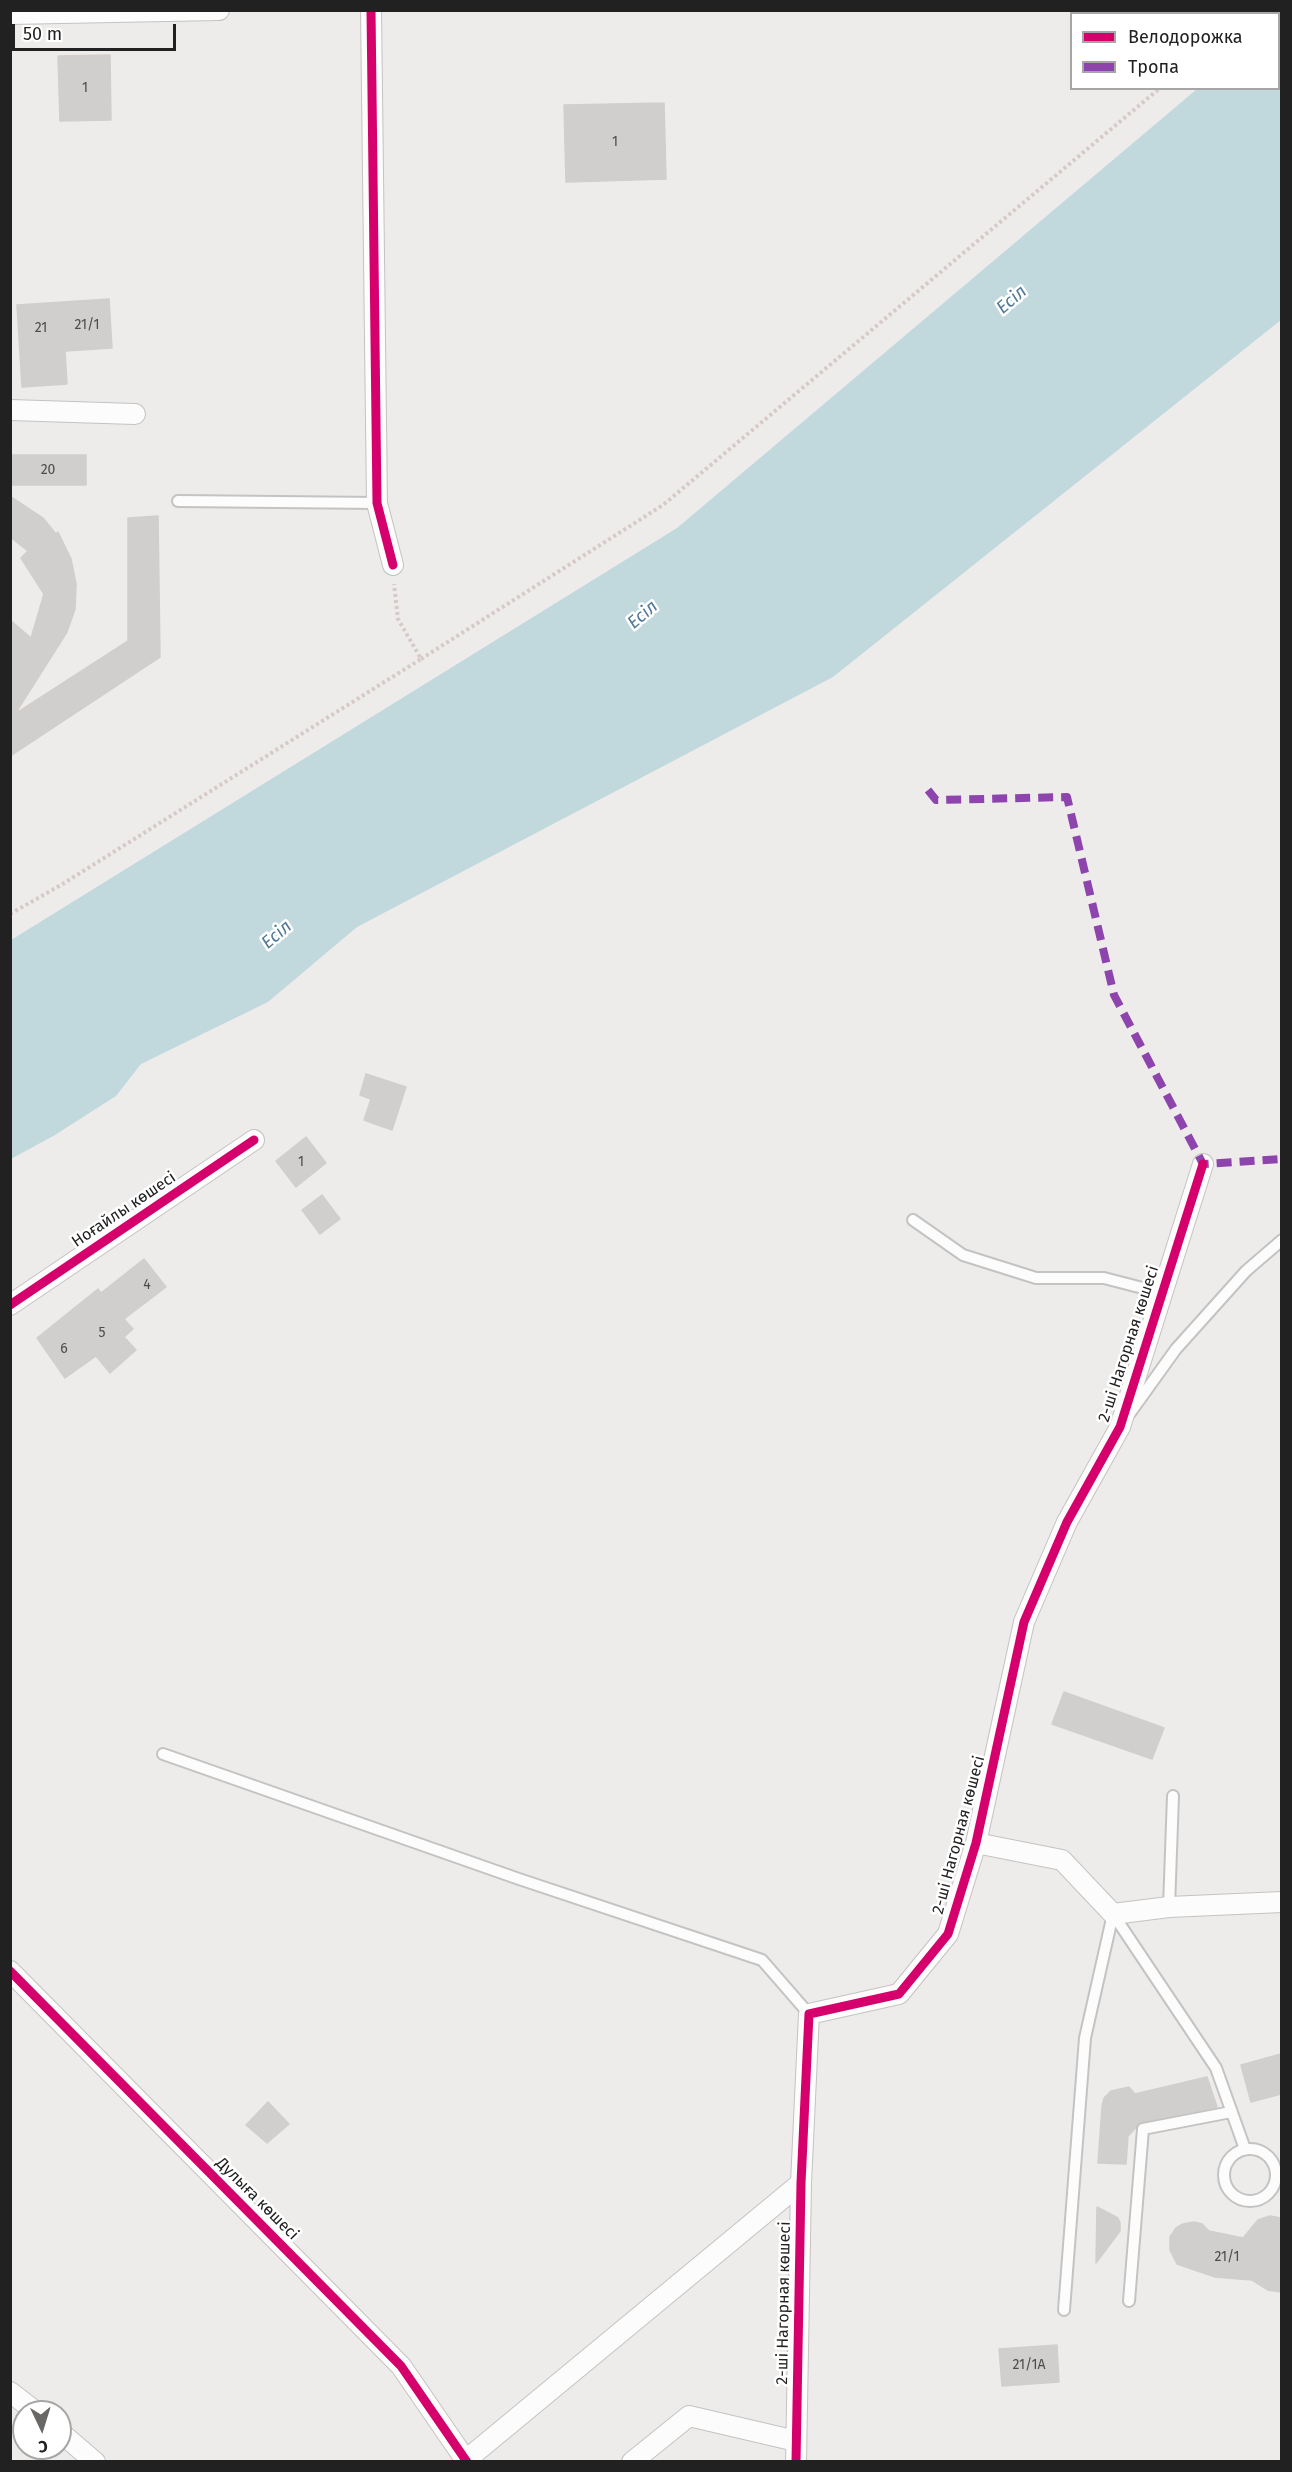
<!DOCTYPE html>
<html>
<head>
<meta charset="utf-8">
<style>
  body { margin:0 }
  #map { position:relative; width:1292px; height:2472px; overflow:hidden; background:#eeecea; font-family:"Fira Sans",sans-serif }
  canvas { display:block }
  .frame { position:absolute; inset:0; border:12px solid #212121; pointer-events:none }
  .legend { position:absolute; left:1070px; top:12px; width:210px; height:78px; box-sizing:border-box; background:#fff; border:2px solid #a6a6a6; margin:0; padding:8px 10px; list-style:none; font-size:18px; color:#212121 }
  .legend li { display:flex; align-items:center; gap:12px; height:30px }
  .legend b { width:30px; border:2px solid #a6a6a6 }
  .north { position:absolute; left:12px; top:2400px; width:60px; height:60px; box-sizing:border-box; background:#fff; border:2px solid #a6a6a6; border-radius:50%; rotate:176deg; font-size:16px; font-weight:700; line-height:24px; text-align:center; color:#212121 }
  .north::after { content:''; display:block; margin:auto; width:21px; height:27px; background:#696867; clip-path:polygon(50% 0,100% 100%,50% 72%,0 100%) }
  .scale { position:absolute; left:12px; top:24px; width:164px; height:27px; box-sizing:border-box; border:3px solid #212121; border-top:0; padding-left:8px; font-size:18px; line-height:21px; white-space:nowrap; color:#212121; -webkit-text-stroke:4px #fff; paint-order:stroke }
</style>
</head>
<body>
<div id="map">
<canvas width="1292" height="2472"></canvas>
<div class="frame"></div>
<ul class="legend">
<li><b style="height:8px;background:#d6006c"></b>Велодорожка</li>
<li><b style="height:8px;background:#8e44ad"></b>Тропа</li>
</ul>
<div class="north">С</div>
<div class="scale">50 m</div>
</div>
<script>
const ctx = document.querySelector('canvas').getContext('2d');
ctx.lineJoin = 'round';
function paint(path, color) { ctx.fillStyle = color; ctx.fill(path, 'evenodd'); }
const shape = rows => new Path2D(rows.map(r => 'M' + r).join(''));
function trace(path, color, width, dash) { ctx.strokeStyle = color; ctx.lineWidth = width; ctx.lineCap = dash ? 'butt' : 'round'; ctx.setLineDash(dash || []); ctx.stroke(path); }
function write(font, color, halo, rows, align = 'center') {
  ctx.font = font + ' "Fira Sans",sans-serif'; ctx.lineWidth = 5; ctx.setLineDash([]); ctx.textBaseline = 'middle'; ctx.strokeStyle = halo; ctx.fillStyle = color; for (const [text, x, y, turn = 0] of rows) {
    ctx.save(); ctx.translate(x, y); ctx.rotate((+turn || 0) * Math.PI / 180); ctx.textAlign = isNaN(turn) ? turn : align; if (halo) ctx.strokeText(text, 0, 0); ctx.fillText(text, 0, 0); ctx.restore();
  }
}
paint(shape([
  [1281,17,1281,320,833,677,357,927,268,1002,141,1064,116,1096,55,1135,11,1159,11,940,677,528,1197,89,1278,88,1278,20]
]), '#c1d9dd');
const building = shape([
  [110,55,111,120,60,121,58,56,110,55],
  [664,103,666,179,566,182,564,105,664,103],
  [109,299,112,348,65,351,67,384,22,387,17,305,109,299],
  [10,455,86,455,86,485,10,485,10,455],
  [10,496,43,518,56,534,58,532,71,559,76,584,75,609,67,632,15,714,128,641,128,518,158,516,160,657,10,756,10,620,31,638,44,594,21,558,28,551,10,537,10,496],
  [366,1074,406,1087,392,1130,364,1120,371,1099,360,1095,366,1074],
  [306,1137,326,1163,296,1187,276,1161,306,1137],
  [322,1195,340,1219,320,1234,302,1210,322,1195],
  [144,1259,166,1287,124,1319,133,1329,124,1337,136,1350,110,1373,96,1356,65,1378,37,1338,98,1289,101,1293,144,1259],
  [1064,1692,1164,1728,1152,1759,1052,1724,1064,1692],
  [1281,2054,1281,2094,1251,2102,1241,2065,1281,2054],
  [1207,2077,1217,2107,1141,2122,1128,2136,1126,2164,1098,2163,1102,2107,1104,2098,1111,2091,1129,2087,1135,2094,1207,2077],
  [268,2102,289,2124,267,2143,246,2125,268,2102],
  [1097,2207,1118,2218,1120,2223,1120,2231,1096,2263,1097,2207],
  [1270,2216,1281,2218,1281,2292,1268,2290,1252,2280,1215,2277,1177,2264,1170,2250,1170,2237,1176,2228,1183,2224,1194,2222,1202,2224,1209,2231,1243,2238,1258,2220,1270,2216],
  [1057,2345,1059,2382,1002,2386,999,2349,1057,2345]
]);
paint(building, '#d1cfcd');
trace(building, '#d1cecc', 1.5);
const lane = shape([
  [178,501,377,503],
  [913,1220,963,1255,1036,1278,1104,1278,1162,1293],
  [1130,1413,1176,1349,1246,1271,1282,1240],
  [163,1754,519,1879,762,1960,809,2014],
  [1169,1907,1173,1796],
  '1224 2175a26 26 0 1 1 52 0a26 26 0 1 1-52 0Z',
  [1129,2301,1143,2129,1231,2112],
  [1064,2310,1085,2038,1113,1914,1216,2068,1245,2149]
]);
const street = shape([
  [371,10,377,503,393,565],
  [10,14,219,10],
  [10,410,135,414],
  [10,1305,254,1140],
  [976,1843,1062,1860,1113,1914,1169,1907,1282,1902],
  [10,1971,401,2366,467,2462],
  [10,2392,36,2412],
  [60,2432,95,2462],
  [466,2460,801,2183],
  [632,2462,689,2416,796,2441],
  [796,2462,801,2183,809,2014,899,1994,948,1934,976,1843,1024,1622,1067,1522,1120,1427,1203,1164]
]);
trace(lane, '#c4c3c2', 14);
trace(street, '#c4c3c2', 22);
trace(shape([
  [1249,14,1252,10],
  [421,659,663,505,1160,88],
  [10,914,61,885,421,659,398,619,394,584]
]), '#d6cac9', 4, [3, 3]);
trace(lane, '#fcfcfc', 10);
trace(street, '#fcfcfc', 20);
trace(shape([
  [928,790,936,800,1067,797,1114,995,1203,1164,1282,1159]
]), '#8e44ad', 8, [15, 8]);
trace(shape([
  [371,10,377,503,393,565],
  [10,1305,254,1140],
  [10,1971,401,2366,467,2462],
  [796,2462,801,2183,809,2014,899,1994,948,1934,976,1843,1024,1622,1067,1522,1120,1427,1203,1164]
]), '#d6006c', 9);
write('14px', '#4d4c4c', null, [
  ["1",85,88],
  ["1",615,142],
  ["21/1",87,325],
  ["21",41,328],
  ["20",48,470],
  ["1",301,1162],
  ["4",147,1285],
  ["5",102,1333],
  ["6",64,1349],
  ["21/1",1227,2257],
  ["21/1А",1029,2365]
]);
write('16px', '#212121', '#fff', [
  ["Ноғайлы көшесі",124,1210,-34],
  ["2-ші Нагорная көшесі",1129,1344,-72],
  ["2-ші Нагорная көшесі",959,1835,-75],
  ["Дулыға көшесі",257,2199,45],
  ["2-ші Нагорная көшесі",784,2303,-89]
]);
write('italic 18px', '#507898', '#fff', [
  ["Есіл",1012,300,-41],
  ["Есіл",643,615,-41],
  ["Есіл",277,935,-41]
]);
</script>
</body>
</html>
